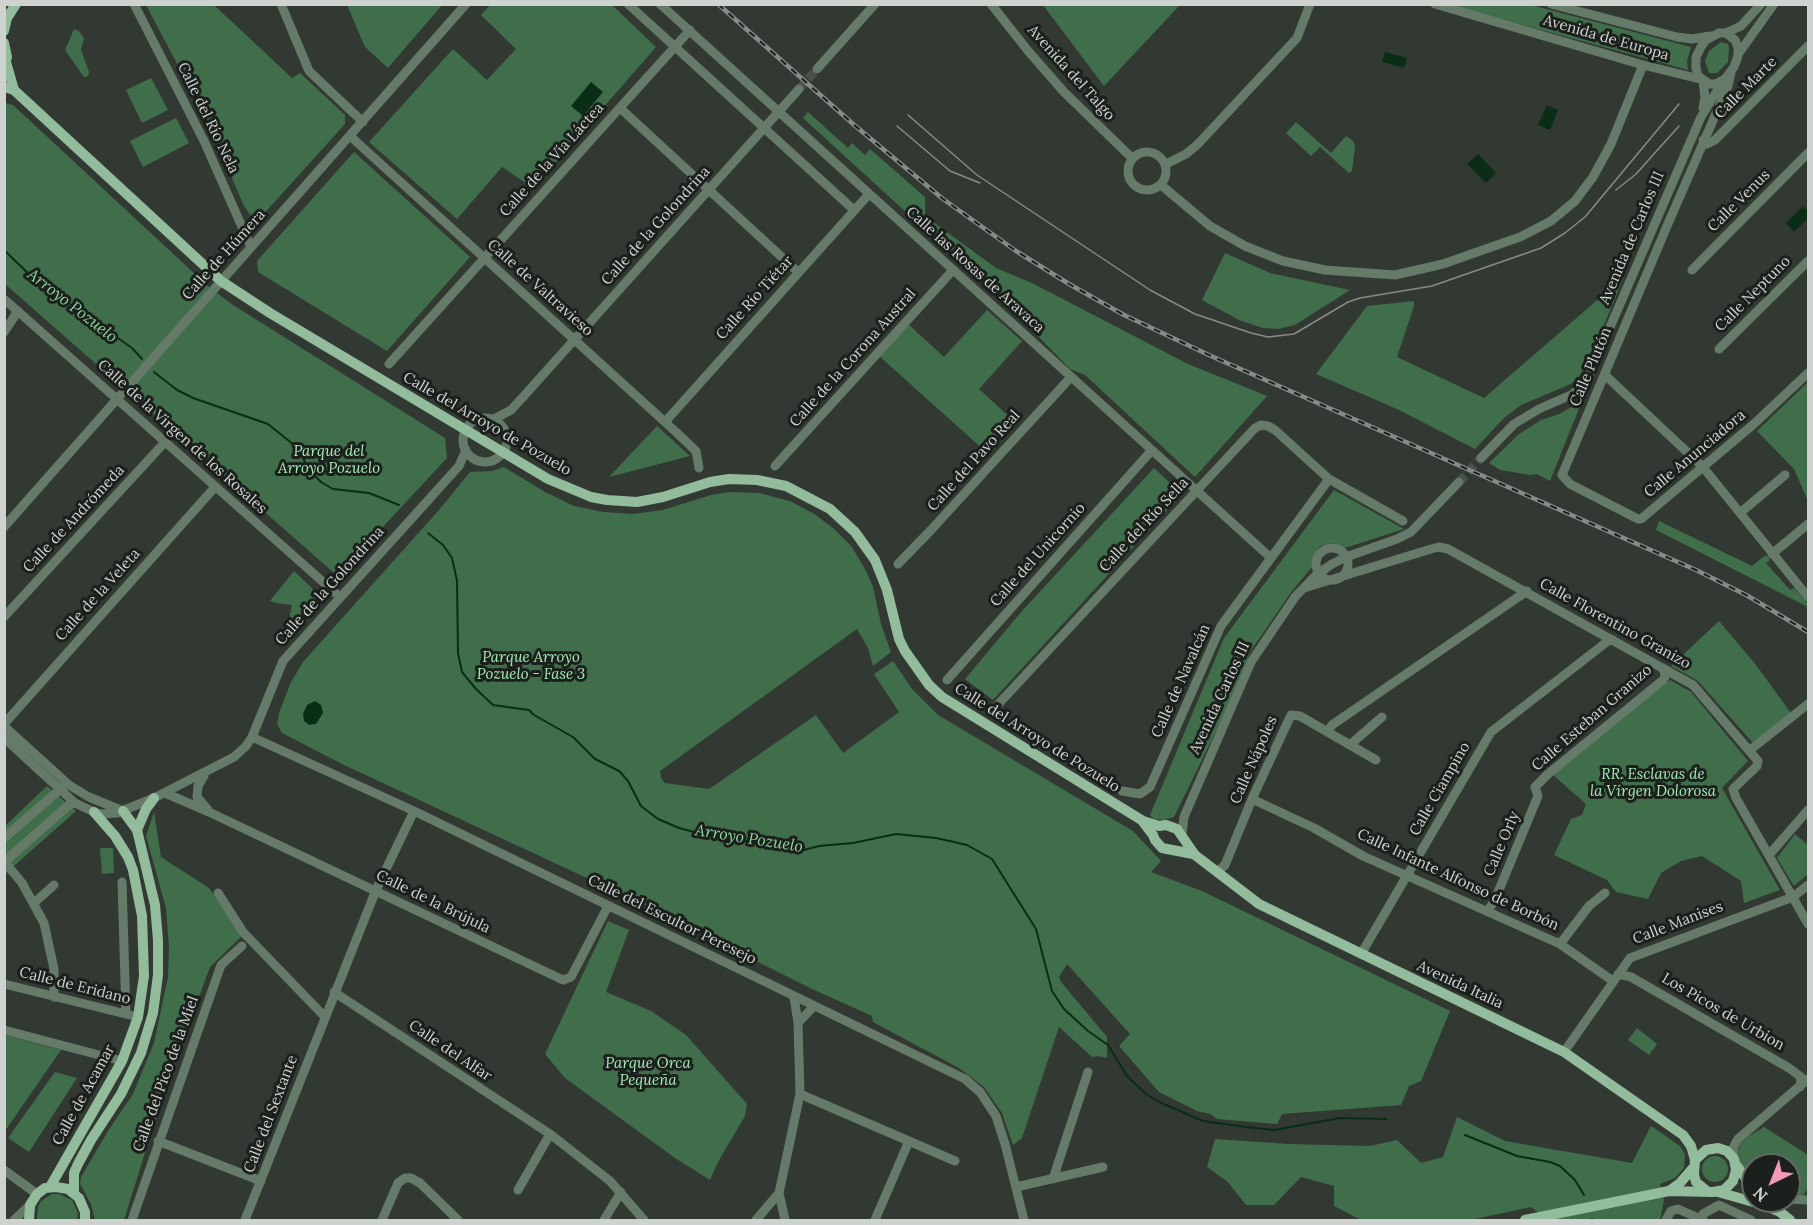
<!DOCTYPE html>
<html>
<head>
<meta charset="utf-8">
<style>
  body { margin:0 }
  #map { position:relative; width:1813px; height:1225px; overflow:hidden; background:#323933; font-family:Lora,serif }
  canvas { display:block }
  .frame { position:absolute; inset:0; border:6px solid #cfd3d0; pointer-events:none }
  .north { position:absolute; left:1741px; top:1153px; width:60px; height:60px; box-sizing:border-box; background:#1c201d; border:2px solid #646865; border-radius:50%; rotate:223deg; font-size:16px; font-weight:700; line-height:24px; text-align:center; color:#cfd3d0 }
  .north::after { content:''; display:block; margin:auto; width:21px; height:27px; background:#f19ab3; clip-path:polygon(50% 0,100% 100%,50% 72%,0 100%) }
</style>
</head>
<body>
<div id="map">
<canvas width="1813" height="1225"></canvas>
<div class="frame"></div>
<div class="north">N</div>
</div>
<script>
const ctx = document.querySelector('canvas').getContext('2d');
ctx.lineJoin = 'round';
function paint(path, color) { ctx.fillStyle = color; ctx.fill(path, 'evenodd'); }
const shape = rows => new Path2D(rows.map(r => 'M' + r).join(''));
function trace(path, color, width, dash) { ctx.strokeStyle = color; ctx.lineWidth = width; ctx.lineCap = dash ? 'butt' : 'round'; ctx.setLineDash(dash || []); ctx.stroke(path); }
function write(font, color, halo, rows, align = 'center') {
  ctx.font = font + ' Lora,serif'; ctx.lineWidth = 6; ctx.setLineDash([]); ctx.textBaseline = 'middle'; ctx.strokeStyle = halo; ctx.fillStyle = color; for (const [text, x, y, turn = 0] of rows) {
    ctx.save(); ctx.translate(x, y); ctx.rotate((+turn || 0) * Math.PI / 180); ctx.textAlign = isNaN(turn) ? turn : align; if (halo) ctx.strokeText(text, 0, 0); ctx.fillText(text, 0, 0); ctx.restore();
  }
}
paint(shape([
  [146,5,214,5,292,78,300,73,345,115,345,124,260,218,251,216,244,206,208,122],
  [347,5,442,5,388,68,365,47],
  [490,5,612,5,656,47,533,188,502,167,457,219,369,142,453,49,487,80,516,49,481,15],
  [1043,5,1180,5,1104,86],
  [1450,5,1531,5,1691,47,1687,61,1688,70],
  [74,29,79,31,84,38,81,50,89,72,88,76,84,77,65,50],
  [1721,42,1728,44,1729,48,1728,62,1717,73,1709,73,1705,61,1709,51],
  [151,78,168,110,142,123,126,90],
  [5,103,13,105,210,288,233,305,445,438,447,458,340,573,333,572,5,284],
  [808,112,848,148,852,143,865,155,870,149,925,197,925,216,996,268,1032,283,1188,364,1267,396,1195,477,1085,375,1070,369,1012,309,803,118],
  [176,118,189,143,143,167,130,141],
  [1296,122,1331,153,1346,136,1353,141,1355,146,1352,171,1349,173,1320,147,1311,156,1286,133],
  [354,152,470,257,387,351,258,272,257,261],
  [1225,253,1270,273,1350,290,1295,325,1278,329,1263,328,1239,320,1202,300],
  [1624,277,1592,353,1580,375,1571,384,1521,405,1504,418,1475,449,1397,409,1316,374,1367,306,1414,301,1414,306,1397,357,1484,398],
  [987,310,1022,341,979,389,1014,421,986,452,878,355,907,323,944,357],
  [1808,382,1808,501,1794,469,1757,431],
  [1582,401,1550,481,1537,474,1530,475,1500,470,1489,463,1519,434,1541,420,1559,414],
  [657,426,690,456,609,477],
  [504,467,545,492,574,506,603,512,633,514,663,510,711,495,730,492,759,493,790,501,816,515,834,529,852,547,866,571,873,587,881,624,891,652,873,666,868,648,857,629,660,771,661,778,665,783,709,789,816,715,843,753,899,712,874,674,893,661,912,689,938,715,1133,831,1161,861,1151,872,1202,891,1450,1011,1421,1081,1409,1086,1401,1105,1282,1114,1277,1124,1217,1119,1210,1114,1197,1111,1159,1092,1119,1046,1130,1034,1067,964,1059,977,1061,982,1107,1037,1107,1058,1098,1056,1092,1057,1059,1027,1022,1138,1013,1145,1002,1113,984,1087,959,1068,873,1022,872,1016,810,988,632,899,344,765,282,733,277,724,279,713,291,682,303,662,439,510,470,472,492,471],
  [1154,468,1182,494,993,700,965,679,1022,611],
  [1334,490,1404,529,1345,548,1332,543,1320,546,1313,556,1312,567,1292,591,1250,652,1222,719,1174,817,1164,820,1154,819,1150,815,1224,638],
  [1659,521,1752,566,1766,555,1770,560,1766,563,1790,590,1794,588,1808,604,1808,607,1656,530],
  [294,571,318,594,317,598,289,632,287,630,292,605,276,603,270,601],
  [1719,621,1756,665,1791,713,1753,743,1698,681,1671,666],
  [1670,680,1691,692,1748,761,1722,788,1780,890,1744,903,1741,881,1702,856,1681,861,1661,873,1648,899,1616,892,1607,880,1554,855,1571,819,1582,815,1586,804,1552,774],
  [47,786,76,811,5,874,5,826],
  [154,812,161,857,209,888,242,936,210,967,163,1095,124,1220,95,1220,91,1204,80,1184,81,1177,108,1131,133,1094,154,1043,168,977,169,947,166,908,146,836],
  [1795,834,1808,845,1808,874,1794,886,1777,858],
  [100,848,113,848,114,873,102,874],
  [608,921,629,930,606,992,651,1011,686,1035,747,1104,745,1116,718,1162,710,1180,675,1158,565,1078,545,1054],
  [1637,1028,1657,1044,1649,1055,1628,1040],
  [5,1035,61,1050,5,1131,4,1037],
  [55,1072,77,1078,29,1152,8,1138],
  [1457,1117,1505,1141,1632,1163,1651,1126,1680,1146,1685,1155,1684,1168,1675,1178,1660,1184,1664,1200,1660,1220,1548,1220,1531,1207,1470,1220,1361,1220,1334,1206,1334,1186,1301,1177,1274,1205,1246,1205,1228,1182,1207,1167,1215,1139,1288,1144,1370,1146,1397,1140,1421,1163,1443,1157],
  [1764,1127,1808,1155,1808,1188,1803,1196,1789,1195,1789,1165,1753,1165,1753,1179,1742,1168,1739,1162,1738,1153,1740,1144,1749,1136],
  '1702 1169a13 13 0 1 1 26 0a13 13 0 1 1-26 0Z',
  [52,1194,59,1194,72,1200,78,1213,77,1220,37,1220,38,1207,41,1201]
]), '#406e4b');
paint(shape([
  [1385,52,1407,58,1404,68,1382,62],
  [591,82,603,92,583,116,571,106],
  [1547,105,1558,110,1550,130,1538,125],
  [1478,154,1496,173,1486,183,1467,164],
  [1803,206,1808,211,1808,218,1794,232,1786,223],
  [315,701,321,705,323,713,316,724,309,725,304,721,303,714,307,705]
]), '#092e15');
trace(shape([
  [4,250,34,279,132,348,142,359],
  [154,372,177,390,193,398,268,424,299,449,308,469,321,482,333,489,369,493,399,505],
  [428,533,443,545,452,558,457,581,458,653,462,672,476,689,493,705,529,710,534,715,573,737,595,759,619,771,628,781,641,806,658,819,679,828,702,834,804,850,819,846,853,843,896,834,936,838,967,845,992,859,1036,929,1052,991,1064,1009,1088,1031,1108,1045,1127,1076,1146,1094,1159,1102,1203,1121,1246,1127,1274,1130,1340,1118,1386,1119],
  [1465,1135,1517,1156,1550,1162,1560,1166,1575,1180,1584,1195],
  [1592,1219,1592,1220]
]), '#092e15', 2);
trace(shape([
  [799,89,817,69],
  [1459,482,1481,458]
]), '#4a504b', 9, [9, 4.5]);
trace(shape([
  [134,4,204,141,251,247],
  [281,4,309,71,363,122],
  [628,4,854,210],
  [660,4,1271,558],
  [991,4,1029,52,1064,92,1132,158],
  [1435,4,1643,65,1700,79],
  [1551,4,1677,37,1692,39,1710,36],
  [1719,33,1726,33,1735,40,1738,47,1738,56,1734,67,1725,79,1716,84,1709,84,1698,76,1696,68,1696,57,1701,47,1706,40,1719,33],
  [1726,33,1741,26,1761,4],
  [1739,53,1774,4],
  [817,69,875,4],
  [1731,72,1728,86,1667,226,1562,475,1570,484,1638,519,1641,519,1755,423,1808,373],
  [620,108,798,272],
  [1703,108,1705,98,1703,81],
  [350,136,676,432,696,451,699,468],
  [1703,140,1707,144,1715,140,1808,46],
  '1128 171a19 19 0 1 1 38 0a19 19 0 1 1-38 0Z',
  [1166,164,1186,154,1197,145,1297,38,1310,4],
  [1161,185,1210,226,1245,246,1283,261,1325,270,1395,275,1443,264,1520,237,1551,221,1575,201,1593,177,1611,144,1643,65],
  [1692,270,1808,153],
  [4,299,340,597],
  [4,332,18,311],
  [1719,349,1808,261],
  [389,364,690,30],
  [1605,375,1702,466,1808,597],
  '463 440a22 22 0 1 1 44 0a22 22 0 1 1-44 0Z',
  [494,419,511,410,523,397,799,89],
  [665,422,869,194],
  [1481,458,1514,424,1539,409,1573,394,1588,378,1701,117,1723,81],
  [775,466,953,270],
  [1740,513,1785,475],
  [4,527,466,4],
  '1316 564a16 16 0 1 1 32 0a16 16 0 1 1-32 0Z',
  [1772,554,1808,524],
  [898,564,931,530,1071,377],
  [1304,588,1431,549,1439,547,1448,549,1693,685,1758,761,1757,766,1733,789,1736,798,1808,924],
  [4,617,165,442],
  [947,680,1152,450],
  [991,712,1255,428,1261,425,1268,426,1275,430,1329,479,1403,521],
  [4,724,215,487],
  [4,726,69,785,89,797,123,811],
  [1328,731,1332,725,1527,591],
  [252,737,414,811,965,1079,980,1092,996,1116,1005,1144,1024,1220],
  [4,738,75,803,94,812,101,814,117,813,154,798,234,757,246,746,252,737,283,661,459,466,466,450],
  [1351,744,1382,717],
  [1750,750,1808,704],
  [204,776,198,786,197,797,208,810],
  [1122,791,1140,794,1150,787,1221,626,1329,479],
  [165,793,209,812,563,980,571,977,608,906],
  [1252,799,1314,828,1363,856,1560,944,1613,981],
  [1182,834,1184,817,1251,662,1295,597,1315,576,1332,564,1346,557,1397,539,1411,532,1459,482],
  [4,838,64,786],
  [1769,855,1808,810],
  [4,861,22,883,44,923,54,969,54,997],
  [4,862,69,805,75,803],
  [1217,872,1225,865,1252,799,1291,715,1300,716,1376,760],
  [122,882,126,1014],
  [218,893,243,932,325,1017],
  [34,903,54,885],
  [1487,911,1494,902,1538,796,1535,787,1548,774,1663,680,1665,677,1664,670],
  [1560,944,1589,906,1605,893],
  [1361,954,1491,732,1608,641,1613,640],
  [1618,974,1631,977,1789,1068,1801,1077,1800,1087],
  [4,984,138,1017],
  [334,992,550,1134,610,1181,644,1220],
  [798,1023,814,1006],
  [4,1030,122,1061],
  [1564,1052,1630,958,1793,897,1808,885],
  [800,1094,955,1161],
  [158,1141,261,1181],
  [1733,1157,1734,1146,1738,1139,1808,1079],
  [4,1170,37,1194],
  [1053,1179,1088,1072],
  [1016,1187,1103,1167],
  [518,1190,550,1134],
  [779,1193,785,1220],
  [1789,1199,1808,1200],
  [1700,1219,1703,1214,1719,1205,1751,1220],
  [14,1220,30,1205],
  [132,1220,221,965,242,946],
  [245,1220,376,890,414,811],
  [382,1220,398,1183,405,1178,411,1178,420,1183,458,1220],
  [604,1220,621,1192],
  [756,1220,779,1193,800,1094,798,1023,794,997],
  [875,1220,909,1141],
  [1666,1220,1671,1211,1678,1209,1703,1220]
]), '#667a6a', 9);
trace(shape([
  [4,31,7,18,16,4],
  [4,43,7,57,4,65],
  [6,62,14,90],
  [4,87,14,90,221,281,270,313,548,479,591,497,607,500,637,502,663,497,710,482,729,479,757,480,786,486,830,509,855,532,875,560,887,590,899,639,905,651,929,685,942,697,1143,821,1159,826,1166,825,1177,829,1195,855,1259,904,1564,1052,1683,1135,1691,1146,1695,1160],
  [1143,822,1153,835,1155,840,1162,848,1193,854],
  [137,830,146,809,154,798],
  [1737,1166,1753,1189],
  [50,1187,122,1061,138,1017,144,976,142,916,133,870,128,857,115,836,94,812],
  [1669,1191,1680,1183,1693,1168],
  [1718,1192,1764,1205,1780,1212,1790,1220],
  [74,1193,74,1173,78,1164,91,1140,121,1094,141,1053,153,1013,158,975,158,940,155,905,137,830,123,811],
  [29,1220,30,1205,37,1194,45,1188,56,1187,68,1189,79,1198,85,1212,85,1220],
  [1525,1220,1669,1191,1713,1192,1724,1190,1733,1181,1736,1170,1734,1159,1727,1151,1718,1148,1706,1150,1695,1160,1694,1175,1696,1182,1707,1191]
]), '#92bc9b', 10);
trace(shape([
  [908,115,977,175,1150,290,1195,314,1251,333,1268,337,1294,334,1348,302,1360,298,1432,286,1541,248,1565,233,1585,217,1679,104],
  [897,126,950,171,980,183],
  [1616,190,1636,174,1679,126]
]), '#868b87', 1.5);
const rail = shape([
  [718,4,853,124,943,199,1016,251,1069,284,1124,315,1211,356,1696,570,1748,596,1808,632]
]);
trace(rail, '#868b87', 4.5);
trace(rail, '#1c201d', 2, [7]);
write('15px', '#cfd3d0', '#1c201d', [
  ["Avenida de Europa",1606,38,16],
  ["Avenida del Talgo",1071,73,48],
  ["Calle Marte",1746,88,-45],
  ["Calle del Río Nela",208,118,64],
  ["Calle de la Vía Láctea",552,160,-48],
  ["Calle Venus",1739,201,-45],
  ["Calle de la Golondrina",656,226,-48],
  ["Avenida de Carlos III",1632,238,-67],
  ["Calle de Húmera",224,255,-48],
  ["Calle las Rosas de Aravaca",975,270,42],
  ["Calle de Valtravieso",540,288,42],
  ["Calle Neptuno",1753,294,-45],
  ["Calle Río Tiétar",755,298,-48],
  ["Calle de la Corona Austral",853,358,-48],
  ["Calle Plutón",1591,367,-67],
  ["Calle del Arroyo de Pozuelo",487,424,30],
  ["Calle de la Virgen de los Rosales",182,437,42],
  ["Calle Anunciadora",1695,454,-40],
  ["Calle del Pavo Real",974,461,-48],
  ["Calle de Andrómeda",74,519,-47],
  ["Calle del Río Sella",1144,525,-47],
  ["Calle del Unicornio",1038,555,-48],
  ["Calle de la Golondrina",330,586,-48],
  ["Calle de la Veleta",98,595,-48],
  ["Calle Florentino Granizo",1615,624,29],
  ["Calle de Navalcán",1181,681,-66],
  ["Avenida Carlos III",1220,698,-65],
  ["Calle Esteban Granizo",1592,718,-41],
  ["Calle del Arroyo de Pozuelo",1037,738,32],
  ["Calle Nápoles",1254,760,-66],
  ["Calle Ciampino",1440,789,-60],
  ["Calle Orly",1502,844,-67],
  ["Calle Infante Alfonso de Borbón",1458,880,25],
  ["Calle de la Brújula",433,902,26],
  ["Calle del Escultor Peresejo",672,920,26],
  ["Calle Manises",1678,923,-21],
  ["Avenida Italia",1460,985,25],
  ["Calle de Eridano",75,986,14],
  ["Los Picos de Urbion",1723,1012,30],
  ["Calle del Alfar",450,1051,34],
  ["Calle del Pico de la Miel",166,1074,-70],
  ["Calle de Acamar",84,1095,-61],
  ["Calle del Sextante",271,1114,-69]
]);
write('italic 15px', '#a2ecb3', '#1c201d', [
  ["Parque del",329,452],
  ["Arroyo Pozuelo",329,469],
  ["Parque Arroyo",531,658],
  ["Pozuelo - Fase 3",531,675],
  ["RR. Esclavas de",1653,775],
  ["la Virgen Dolorosa",1653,792],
  ["Parque Orca",648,1064],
  ["Pequeña",648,1081]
]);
write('italic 16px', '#8cd69e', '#1c201d', [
  ["Arroyo Pozuelo",72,306,38],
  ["Arroyo Pozuelo",749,839,9]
]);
</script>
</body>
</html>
